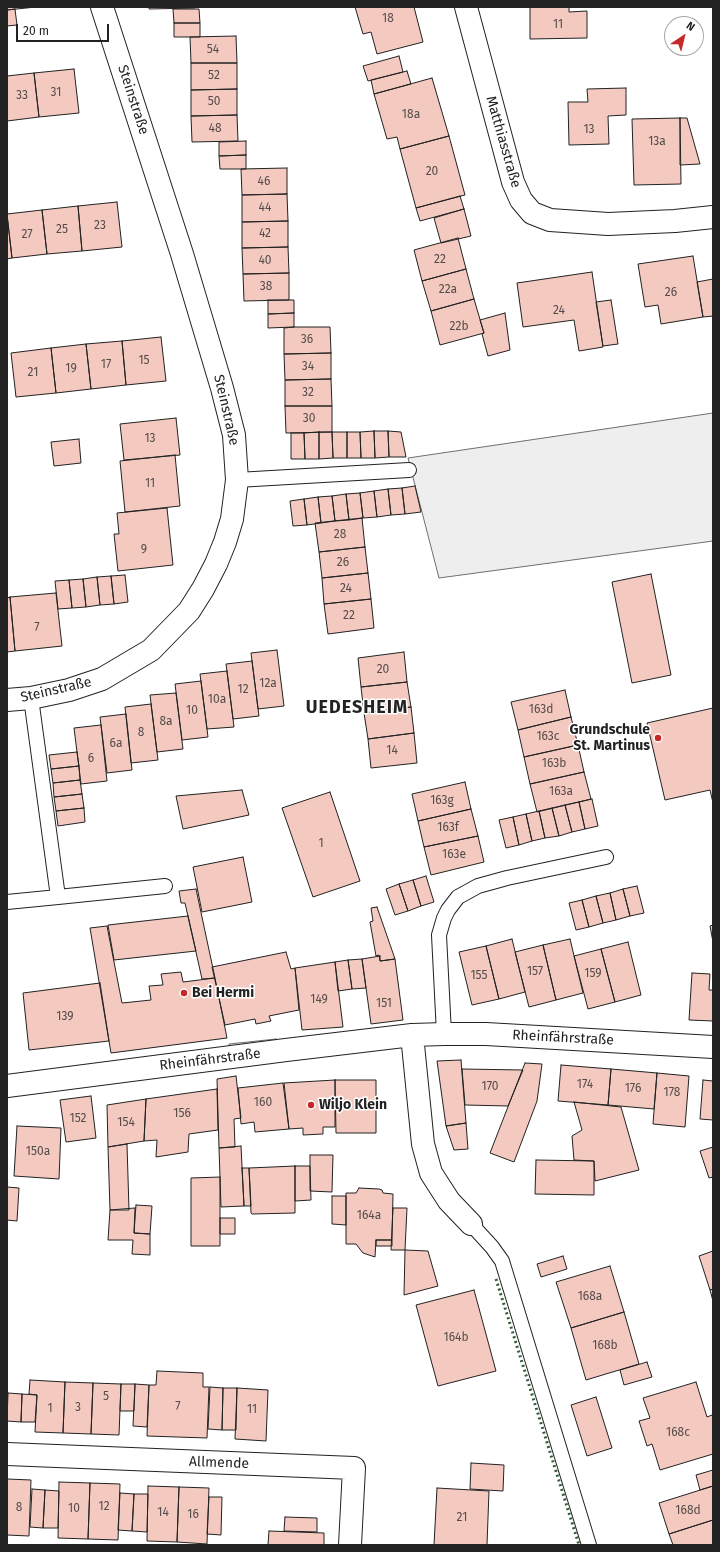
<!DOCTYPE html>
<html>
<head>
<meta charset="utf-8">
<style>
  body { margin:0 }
  #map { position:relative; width:720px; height:1552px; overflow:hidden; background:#fff; font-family:"Fira Sans",sans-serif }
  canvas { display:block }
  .frame { position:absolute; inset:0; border:8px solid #222; pointer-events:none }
  .north { position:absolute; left:664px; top:16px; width:40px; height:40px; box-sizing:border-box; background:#fff; border:1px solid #a7a7a7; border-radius:50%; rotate:35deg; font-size:11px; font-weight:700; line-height:16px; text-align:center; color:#222 }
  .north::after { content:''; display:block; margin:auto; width:14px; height:18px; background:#c62828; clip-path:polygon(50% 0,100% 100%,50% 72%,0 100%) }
  .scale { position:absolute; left:16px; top:24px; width:93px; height:18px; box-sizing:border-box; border:2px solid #222; border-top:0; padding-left:5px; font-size:12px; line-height:14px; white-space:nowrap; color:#222; -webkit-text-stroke:3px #fff; paint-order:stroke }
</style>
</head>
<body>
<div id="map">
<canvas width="720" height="1552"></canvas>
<div class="frame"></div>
<div class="north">N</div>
<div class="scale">20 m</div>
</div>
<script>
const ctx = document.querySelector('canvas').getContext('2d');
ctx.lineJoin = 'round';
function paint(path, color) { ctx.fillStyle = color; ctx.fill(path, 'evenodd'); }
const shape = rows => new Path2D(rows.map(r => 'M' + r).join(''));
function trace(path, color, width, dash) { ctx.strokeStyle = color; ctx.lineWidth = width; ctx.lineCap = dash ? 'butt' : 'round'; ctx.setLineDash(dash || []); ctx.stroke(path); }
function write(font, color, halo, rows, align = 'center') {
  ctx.font = font + ' "Fira Sans",sans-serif'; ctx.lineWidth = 3; ctx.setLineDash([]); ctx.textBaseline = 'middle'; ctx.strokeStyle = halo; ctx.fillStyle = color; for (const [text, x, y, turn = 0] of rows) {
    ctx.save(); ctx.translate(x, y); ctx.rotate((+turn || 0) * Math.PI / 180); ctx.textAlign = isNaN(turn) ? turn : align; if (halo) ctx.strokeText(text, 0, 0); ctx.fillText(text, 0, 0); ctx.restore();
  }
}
const green = shape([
  [713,413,713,541,439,578,408,458,713,413]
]);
paint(green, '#eee');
trace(green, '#6f6f6f', 1);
const parking = shape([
  [276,1039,277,1047,230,1052,229,1044,276,1039]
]);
paint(parking, '#ededed');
trace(parking, '#6f6f6f', 1);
const building = shape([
  [7,7,36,7,7,10,7,7],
  [149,7,195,7,195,8,149,9,149,7],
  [355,7,414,7,423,42,377,54,371,32,363,34,355,7],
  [530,7,569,7,569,12,587,11,587,38,530,39,530,7],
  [15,9,17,25,7,26,7,10,15,9],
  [173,9,199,9,200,23,174,23,173,9],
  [174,23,200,23,200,37,174,37,174,23],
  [236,36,237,63,191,63,190,37,236,36],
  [399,56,403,72,368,81,363,66,399,56],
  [191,63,237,63,237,89,191,90,191,63],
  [74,69,79,113,39,117,34,73,74,69],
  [407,71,411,84,374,94,371,80,407,71],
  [34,73,39,117,7,121,7,76,34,73],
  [432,78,449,136,400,149,397,137,387,139,374,94,432,78],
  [626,88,626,115,608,116,609,144,569,145,568,102,588,102,587,89,626,88],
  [237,89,237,115,191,116,191,90,237,89],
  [237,115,238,141,192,142,191,116,237,115],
  [680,118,681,184,634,185,632,119,680,118],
  [680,118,687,118,700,164,680,165,680,118],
  [449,136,465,195,416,208,400,149,449,136],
  [246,141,246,155,219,156,219,142,246,141],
  [246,155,246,169,220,169,219,156,246,155],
  [287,168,287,194,242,195,241,169,287,168],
  [287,194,288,221,242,222,242,195,287,194],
  [460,196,464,209,420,221,416,208,460,196],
  [117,202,122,247,82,251,78,206,117,202],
  [78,206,82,251,47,254,42,210,78,206],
  [464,209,471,236,441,243,434,218,464,209],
  [42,210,47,254,12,258,7,214,42,210],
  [7,215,12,258,7,259,7,215],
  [288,221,288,247,242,248,242,222,288,221],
  [458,238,466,269,422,281,414,250,458,238],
  [288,247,289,273,243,274,242,248,288,247],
  [693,256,703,317,661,324,658,305,645,307,638,264,693,256],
  [466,269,474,299,431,311,422,281,466,269],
  [592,272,603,347,579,351,574,320,523,327,517,283,592,272],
  [289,273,289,300,244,301,243,274,289,273],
  [713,279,713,316,703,317,697,282,713,279],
  [474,299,484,333,440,345,431,311,474,299],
  [268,300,294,300,294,313,268,314,268,300],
  [611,300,618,344,603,346,596,302,611,300],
  [294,313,294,327,268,328,268,314,294,313],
  [505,313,510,350,488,356,482,334,484,333,480,320,505,313],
  [294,327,330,327,331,353,284,354,284,328,294,327],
  [161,337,166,381,126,385,122,341,161,337],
  [122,341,126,385,91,389,86,344,122,341],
  [86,344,91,389,56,393,51,348,86,344],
  [51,348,56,393,16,397,11,353,51,348],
  [331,353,331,379,285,380,284,354,331,353],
  [331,379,332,406,285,406,285,380,331,379],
  [285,406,332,406,332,432,286,433,285,406],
  [176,418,180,455,124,460,120,424,176,418],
  [374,431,375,458,361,458,360,432,374,431],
  [374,431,388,431,389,457,375,458,374,431],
  [388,431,401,432,406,457,389,457,388,431],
  [319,432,319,459,305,459,304,433,319,432],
  [319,432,332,432,333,458,319,459,319,432],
  [332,432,347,432,347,458,333,458,332,432],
  [347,432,360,432,361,458,347,458,347,432],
  [291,433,304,433,305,459,291,459,291,433],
  [79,439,81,463,54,466,51,442,79,439],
  [175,455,180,506,125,512,120,461,175,455],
  [415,486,421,512,405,514,402,488,415,486],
  [402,488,405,514,391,515,388,489,402,488],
  [388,489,391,515,377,517,374,491,388,489],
  [374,491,377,517,363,518,360,493,374,491],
  [360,493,363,518,349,520,346,494,360,493],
  [346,494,349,520,335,521,332,496,346,494],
  [332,496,335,521,321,523,318,497,332,496],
  [318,497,321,523,307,525,304,499,318,497],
  [304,499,307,525,293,526,290,501,304,499],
  [167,508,173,565,118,571,114,534,119,534,117,513,167,508],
  [362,518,365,547,319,552,315,523,362,518],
  [365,547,368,573,322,578,319,552,365,547],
  [368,573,371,599,324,604,322,578,368,573],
  [651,574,671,675,632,683,612,582,651,574],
  [125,575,128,602,114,604,111,576,125,575],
  [111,576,114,604,100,605,97,577,111,576],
  [97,577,100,605,86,607,83,579,97,577],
  [83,579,86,607,72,608,69,580,83,579],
  [69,580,72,608,58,609,55,581,69,580],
  [56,593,62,646,15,651,10,597,56,593],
  [10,597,15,651,7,652,7,598,10,597],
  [371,599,374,628,328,634,324,604,371,599],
  [277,650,284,706,258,709,251,653,277,650],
  [404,652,407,682,361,687,358,658,404,652],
  [252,661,259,716,233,719,226,664,252,661],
  [227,671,234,727,207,729,200,674,227,671],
  [201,681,208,737,182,740,175,684,201,681],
  [407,682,411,707,364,713,361,687,407,682],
  [565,690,571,717,518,730,511,702,565,690],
  [176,693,183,749,157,752,150,695,176,693],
  [151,704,158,760,131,763,125,707,151,704],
  [411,707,414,733,368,739,364,713,411,707],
  [713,708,713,803,710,790,665,800,647,723,713,708],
  [126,714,132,770,107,773,100,717,126,714],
  [571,717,578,745,524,757,518,730,571,717],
  [101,725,107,781,81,784,74,728,101,725],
  [414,733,417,763,371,768,368,739,414,733],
  [578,745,584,772,530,784,524,757,578,745],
  [77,752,79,766,51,769,49,755,77,752],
  [79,766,80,780,53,783,51,769,79,766],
  [584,772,591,799,537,812,530,784,584,772],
  [80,780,82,794,54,797,53,783,80,780],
  [465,782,471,809,418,821,412,794,465,782],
  [242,790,249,815,183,829,176,796,242,790],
  [330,792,360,881,313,897,282,808,330,792],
  [82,794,84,808,56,811,54,797,82,794],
  [592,799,598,826,585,829,579,802,592,799],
  [579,802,585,829,572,832,565,805,579,802],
  [565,805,572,832,559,836,552,808,565,805],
  [84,808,85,822,58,826,56,811,84,808],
  [552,808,559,836,545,838,539,811,552,808],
  [471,809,478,836,424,847,418,821,471,809],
  [539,811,545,838,532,841,526,814,539,811],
  [526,814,532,841,519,845,513,817,526,814],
  [513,817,519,845,506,848,499,820,513,817],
  [478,836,484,862,431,875,424,847,478,836],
  [243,857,252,902,202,912,193,867,243,857],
  [426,876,434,902,421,906,413,880,426,876],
  [413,880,421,906,408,911,399,884,413,880],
  [399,884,408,911,395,915,386,889,399,884],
  [637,886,644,913,630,916,623,889,637,886],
  [196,889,215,978,202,979,185,903,181,903,179,891,196,889],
  [623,889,630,916,616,920,610,893,623,889],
  [610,893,616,920,603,923,596,896,610,893],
  [596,896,603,923,589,927,582,900,596,896],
  [582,900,589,927,576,930,569,903,582,900],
  [377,907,395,959,380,961,379,955,376,956,370,922,373,921,371,908,377,907],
  [188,916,196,951,114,960,108,925,188,916],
  [713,925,713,942,710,926,713,925],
  [107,926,122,1003,151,1000,149,986,163,985,161,974,181,972,183,982,215,978,227,1038,111,1053,90,928,107,926],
  [512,939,525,992,499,999,486,946,512,939],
  [570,939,583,993,556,1000,543,945,570,939],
  [628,942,641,995,615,1002,601,949,628,942],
  [543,945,556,1000,529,1007,515,952,543,945],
  [486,946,499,999,472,1005,459,952,486,946],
  [601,949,615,1002,588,1009,574,956,601,949],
  [286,952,291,969,295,968,299,1010,269,1016,271,1021,256,1024,255,1019,225,1025,212,967,286,952],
  [380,956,380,961,395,959,403,1020,371,1024,362,959,380,956],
  [362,959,366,988,352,989,348,960,362,959],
  [348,960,352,989,338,991,335,962,348,960],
  [335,962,343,1027,302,1030,295,968,335,962],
  [692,973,710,974,709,990,713,990,713,1021,689,1020,692,973],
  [100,983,109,1041,29,1050,23,993,100,983],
  [461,1060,466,1123,446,1126,437,1061,461,1060],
  [525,1063,542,1064,537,1101,514,1162,490,1153,525,1063],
  [561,1065,611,1069,608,1105,558,1101,561,1065],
  [462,1069,523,1070,508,1106,465,1105,462,1069],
  [611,1069,657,1073,654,1109,608,1105,611,1069],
  [657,1073,689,1076,685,1127,653,1124,657,1073],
  [236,1076,241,1118,234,1119,235,1147,219,1148,217,1079,236,1076],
  [335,1080,335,1127,323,1127,323,1134,303,1135,303,1128,289,1129,284,1083,335,1080],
  [335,1080,376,1080,376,1133,336,1133,335,1080],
  [703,1080,713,1081,713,1120,700,1119,703,1080],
  [283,1083,289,1129,255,1132,254,1122,241,1124,238,1088,283,1083],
  [217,1089,218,1130,189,1134,188,1152,156,1157,157,1140,144,1141,146,1099,217,1089],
  [91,1096,96,1138,66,1142,60,1100,91,1096],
  [146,1099,144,1141,108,1147,107,1105,146,1099],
  [574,1102,621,1107,639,1170,595,1181,594,1161,574,1160,572,1136,582,1130,574,1102],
  [466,1123,468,1149,454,1150,446,1126,466,1123],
  [17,1126,61,1128,59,1179,14,1176,17,1126],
  [127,1144,129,1210,110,1210,108,1147,127,1144],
  [241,1146,244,1206,221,1207,219,1148,241,1146],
  [713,1147,713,1177,709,1178,700,1151,713,1147],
  [310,1155,333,1155,332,1192,310,1191,310,1155],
  [536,1160,594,1161,594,1195,535,1194,536,1160],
  [295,1166,295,1213,252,1214,251,1213,249,1168,295,1166],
  [295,1166,310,1166,311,1200,295,1201,295,1166],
  [242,1168,249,1168,251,1206,244,1206,242,1168],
  [220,1177,220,1246,191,1246,191,1178,220,1177],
  [7,1187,19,1188,17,1221,7,1220,7,1187],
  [359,1188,379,1189,382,1190,383,1193,393,1194,392,1240,376,1240,375,1257,363,1253,356,1244,346,1244,346,1193,356,1193,359,1188],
  [332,1196,346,1196,346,1225,332,1224,332,1196],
  [136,1205,152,1206,150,1234,134,1233,136,1205],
  [135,1208,134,1233,150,1234,150,1255,132,1254,133,1240,108,1240,110,1210,135,1208],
  [393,1208,407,1208,405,1250,391,1250,393,1208],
  [220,1218,235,1218,235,1234,220,1234,220,1218],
  [376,1240,392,1240,392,1246,376,1246,376,1240],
  [405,1250,428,1251,438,1286,404,1295,405,1250],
  [713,1251,713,1289,710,1290,699,1256,713,1251],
  [563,1256,567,1269,541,1277,537,1264,563,1256],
  [610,1266,624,1312,571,1328,556,1282,610,1266],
  [713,1289,713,1301,710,1290,713,1289],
  [474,1290,496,1371,438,1386,416,1305,474,1290],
  [624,1312,639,1364,586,1380,571,1328,624,1312],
  [647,1362,652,1377,624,1385,620,1370,647,1362],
  [157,1371,203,1373,203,1387,209,1387,207,1438,147,1436,149,1385,156,1385,157,1371],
  [30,1380,65,1382,63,1433,35,1432,37,1395,29,1394,30,1380],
  [65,1382,93,1383,91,1434,63,1433,65,1382],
  [696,1382,707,1417,712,1415,713,1417,713,1454,660,1470,652,1444,647,1446,639,1421,650,1418,643,1398,696,1382],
  [93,1383,121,1384,119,1435,91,1434,93,1383],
  [121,1384,135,1384,134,1411,120,1411,121,1384],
  [135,1384,149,1385,147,1427,133,1426,135,1384],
  [210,1387,223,1388,222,1430,208,1429,210,1387],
  [223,1388,237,1388,236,1430,222,1430,223,1388],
  [237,1388,268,1390,266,1441,235,1439,237,1388],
  [8,1393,22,1394,21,1422,7,1421,8,1393],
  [22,1394,37,1395,35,1422,21,1422,22,1394],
  [596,1397,612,1448,587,1456,571,1405,596,1397],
  [471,1463,504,1465,503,1491,470,1489,471,1463],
  [713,1470,713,1486,700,1490,696,1475,713,1470],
  [7,1479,31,1480,29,1536,7,1535,7,1479],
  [59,1482,90,1483,88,1539,58,1538,59,1482],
  [90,1483,120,1484,118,1540,88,1539,90,1483],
  [148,1486,179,1487,177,1542,147,1541,148,1486],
  [713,1486,713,1520,669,1534,659,1503,713,1486],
  [179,1487,209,1488,207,1544,177,1542,179,1487],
  [437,1488,489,1491,487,1545,434,1545,437,1488],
  [32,1489,45,1490,43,1528,30,1527,32,1489],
  [45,1490,59,1491,58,1528,43,1528,45,1490],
  [120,1493,134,1494,132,1531,118,1530,120,1493],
  [134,1494,148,1494,147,1532,132,1531,134,1494],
  [209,1497,222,1497,221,1535,207,1534,209,1497],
  [285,1517,317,1518,317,1532,284,1531,285,1517],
  [713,1520,713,1545,673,1545,669,1534,713,1520],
  [269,1531,324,1533,324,1545,268,1545,269,1531]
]);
paint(building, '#f3c9c0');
trace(building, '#222', 1);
const lane = shape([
  [237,480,409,470],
  [31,698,58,897,165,886],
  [7,902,58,897],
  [444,1034,439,935,444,918,448,910,458,897,478,886,507,878,606,857],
  [471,1224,492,1247,502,1261,589,1545]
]);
const street = shape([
  [466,7,513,182,521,200,532,213,550,220,608,224,675,221,713,217],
  [7,700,31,698,69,690,102,679,151,650,189,611,203,589,216,564,225,542,232,519,237,480,234,435,222,388,182,254,102,7],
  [412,1035,423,1144,431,1173,449,1201,471,1224],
  [7,1086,286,1050,412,1035,444,1034,486,1034,713,1047],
  [7,1454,354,1468,350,1545]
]);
trace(lane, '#222', 16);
trace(street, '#222', 24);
trace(lane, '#fff', 14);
trace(street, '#fff', 22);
trace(shape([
  [496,1279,579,1545]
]), '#2f5e38', 3, [2, 3]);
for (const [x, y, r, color] of [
  [658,738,4,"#c62828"],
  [184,993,4,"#c62828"],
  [311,1105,4,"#c62828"]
]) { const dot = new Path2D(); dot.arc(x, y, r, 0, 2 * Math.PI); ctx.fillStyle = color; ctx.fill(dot); trace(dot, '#fff', 1.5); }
write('12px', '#564c4a', null, [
  ["18",388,19],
  ["11",558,25],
  ["54",213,50],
  ["52",214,76],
  ["31",56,93],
  ["33",22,96],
  ["50",214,102],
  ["18a",411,115],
  ["48",215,129],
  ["13",589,130],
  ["13a",657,142],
  ["20",432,172],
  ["46",264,182],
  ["44",265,208],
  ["23",100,226],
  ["25",62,230],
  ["42",265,234],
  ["27",27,235],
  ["22",440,260],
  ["40",265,261],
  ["38",266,287],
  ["22a",448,290],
  ["26",671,293],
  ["24",559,311],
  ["22b",459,327],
  ["36",307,340],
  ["15",144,361],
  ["17",106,365],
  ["34",308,367],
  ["19",71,369],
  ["21",33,373],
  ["32",308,393],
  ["30",309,419],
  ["13",150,439],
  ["11",150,484],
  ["28",340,535],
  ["9",144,550],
  ["26",343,563],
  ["24",346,589],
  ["22",349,616],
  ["7",37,628],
  ["20",383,670],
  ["12a",268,684],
  ["12",243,690],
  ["10a",217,700],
  ["163d",541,710],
  ["10",192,711],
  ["8a",166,722],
  ["8",141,733],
  ["163c",548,737],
  ["6a",116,744],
  ["14",392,751],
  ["6",91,759],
  ["163b",554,764],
  ["163a",561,792],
  ["163g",442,801],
  ["163f",448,828],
  ["1",321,844],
  ["163e",454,855],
  ["157",535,972],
  ["159",593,974],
  ["155",479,976],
  ["149",319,1000],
  ["151",384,1004],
  ["139",65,1017],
  ["174",585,1085],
  ["170",490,1087],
  ["176",633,1089],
  ["178",672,1093],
  ["160",263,1103],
  ["156",182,1114],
  ["152",78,1119],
  ["154",126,1123],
  ["150a",38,1152],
  ["164a",369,1216],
  ["168a",590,1297],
  ["164b",456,1338],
  ["168b",605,1346],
  ["5",106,1397],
  ["7",178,1407],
  ["3",78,1408],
  ["1",50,1409],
  ["11",252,1410],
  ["168c",678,1433],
  ["12",104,1507],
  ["8",19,1508],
  ["10",74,1509],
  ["168d",688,1511],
  ["14",163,1513],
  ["16",193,1515],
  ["21",462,1518]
]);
write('14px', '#222', '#fff', [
  ["Steinstraße",133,100,72],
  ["Matthiasstraße",503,142,74],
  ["Steinstraße",226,410,77],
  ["Steinstraße",56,690,-13],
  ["Rheinfährstraße",563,1038,3],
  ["Rheinfährstraße",210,1060,-7],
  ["Allmende",219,1463,2]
]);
write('bold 14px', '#222', '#fff', [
  ["Grundschule",650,730,"right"],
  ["St. Martinus",650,746,"right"],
  ["Bei Hermi",192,993],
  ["Wiljo Klein",319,1105]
], 'left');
ctx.letterSpacing = '1px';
write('bold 18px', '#222', '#fff', [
  ["UEDESHEIM",357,708]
]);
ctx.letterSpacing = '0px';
</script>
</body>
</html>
